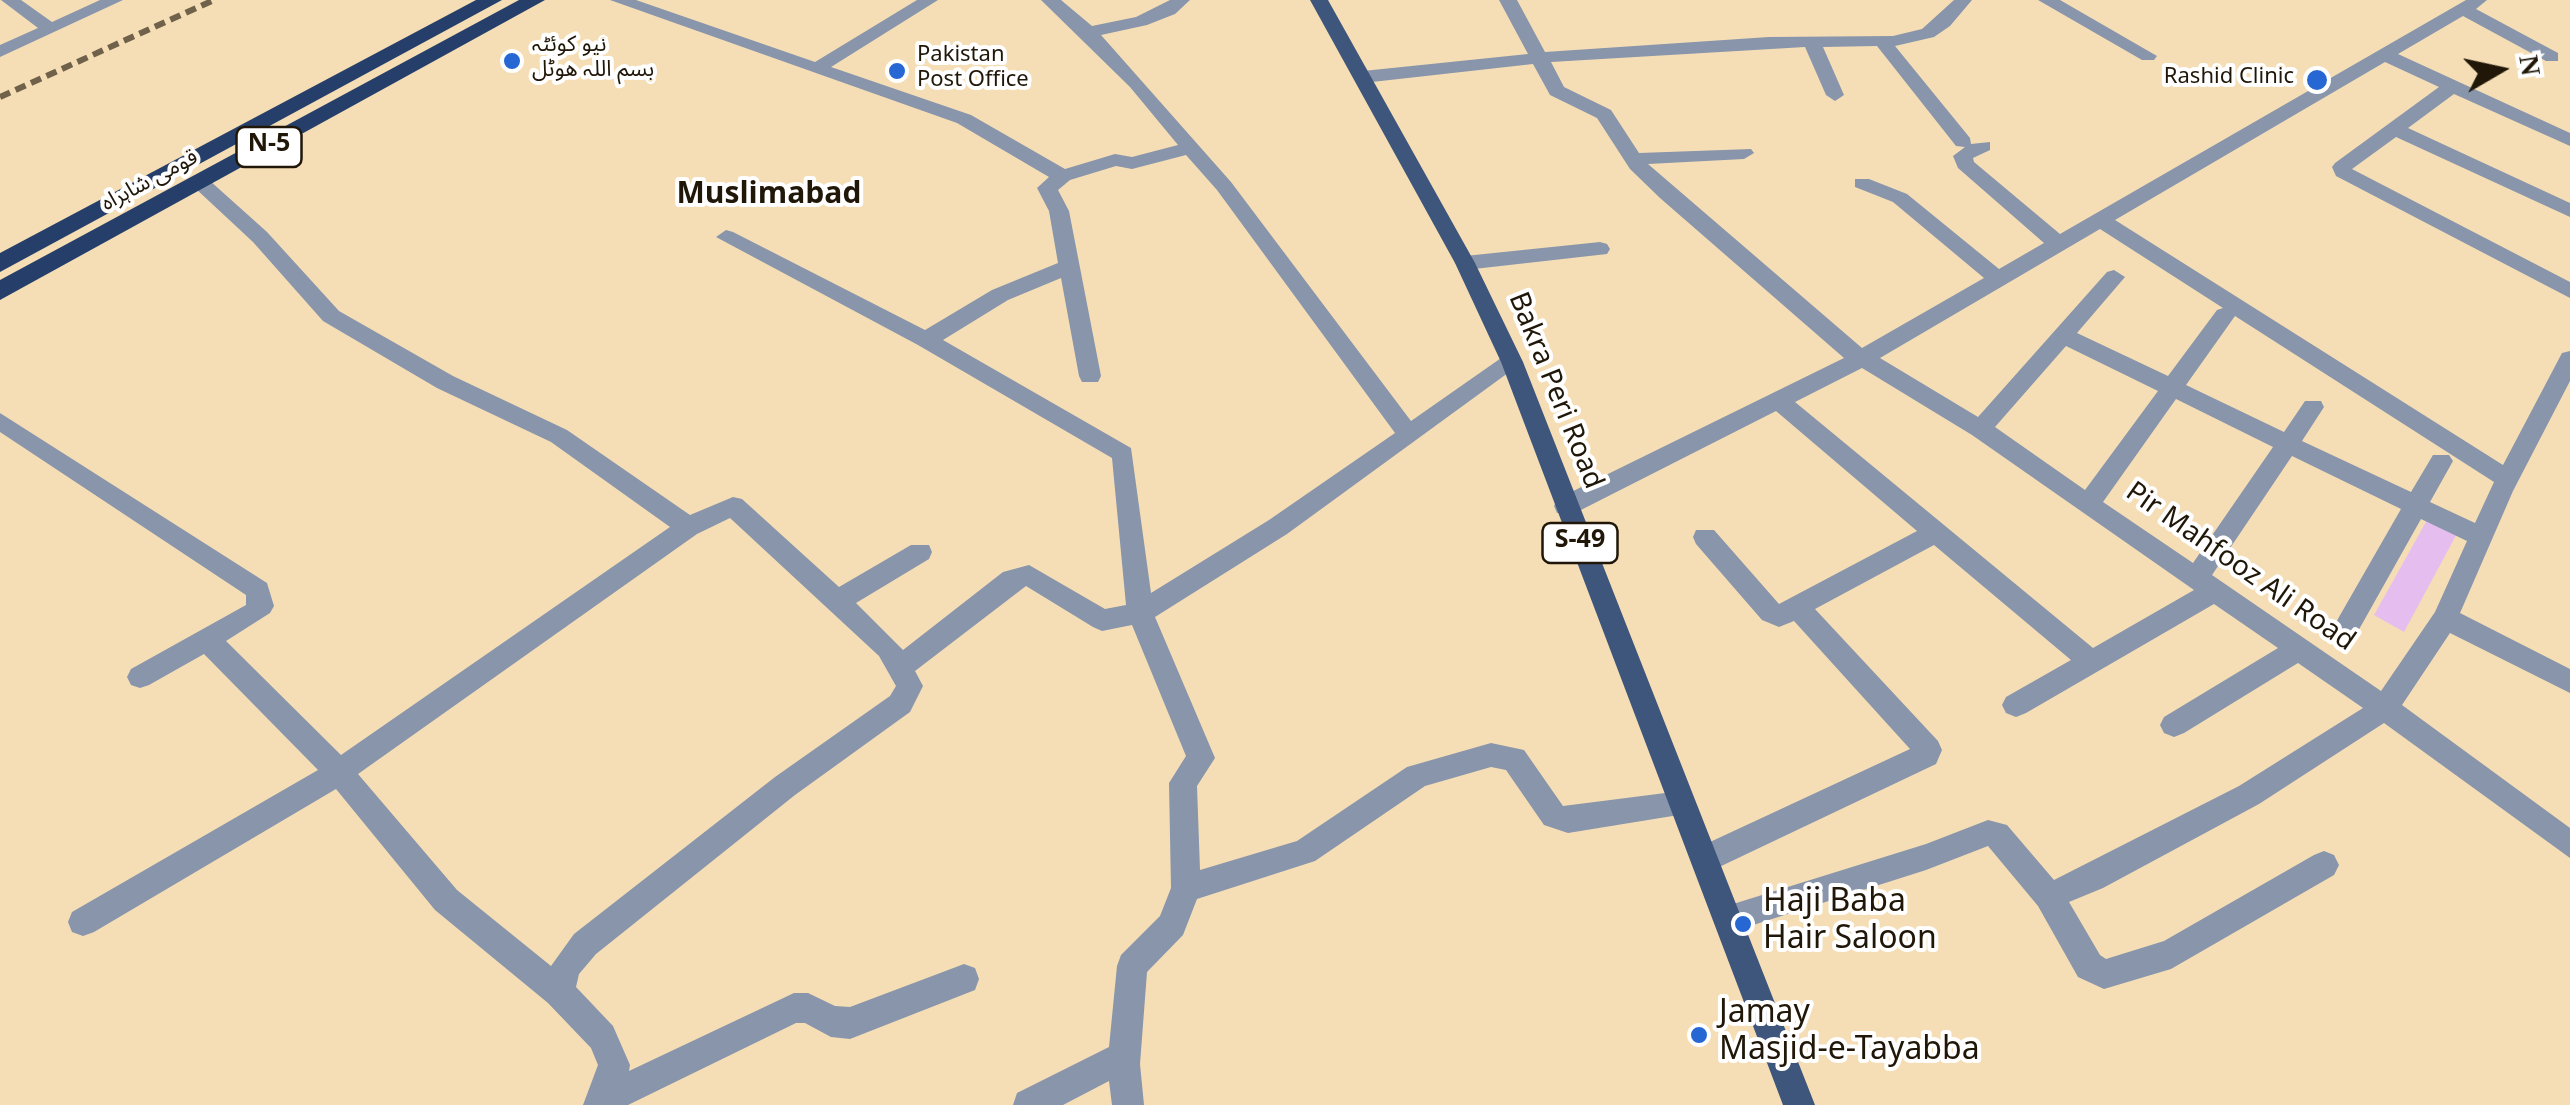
<!DOCTYPE html>
<html>
<head>
<meta charset="utf-8">
<style>
  body { margin:0 }
  #map { position:relative; width:2570px; height:1105px; overflow:hidden; background:#f5deb6; font-family:Georgia,serif }
  canvas { display:block }
  .north { position:absolute; left:2450px; top:20px; width:100px; height:100px; -webkit-text-stroke:8px #fff; paint-order:stroke; rotate:81deg; font-size:28px; font-weight:700; line-height:40px; text-align:center; color:#201709 }
  .north::after { content:''; display:block; margin:auto; width:35px; height:45px; background:#201709; clip-path:polygon(50% 0,100% 100%,50% 72%,0 100%) }
</style>
</head>
<body>
<div id="map">
<canvas width="2570" height="1105"></canvas>
<div class="north">N</div>
</div>
<script>
const ctx = document.querySelector('canvas').getContext('2d');
ctx.lineJoin = 'round';
function paint(path, color) { ctx.fillStyle = color; ctx.fill(path, 'evenodd'); }
const shape = rows => new Path2D(rows.map(r => 'M' + r).join(''));
function trace(path, color, width, dash) { ctx.strokeStyle = color; ctx.lineWidth = width; ctx.lineCap = dash ? 'butt' : 'round'; ctx.setLineDash(dash || []); ctx.stroke(path); }
function write(font, color, halo, rows, align = 'center') {
  ctx.font = font + ' Georgia,"Noto Sans Arabic",serif'; ctx.lineWidth = 8; ctx.setLineDash([]); ctx.textBaseline = 'middle'; ctx.strokeStyle = halo; ctx.fillStyle = color; for (const [text, x, y, turn = 0] of rows) {
    ctx.save(); ctx.translate(x, y); ctx.rotate((+turn || 0) * Math.PI / 180); ctx.textAlign = isNaN(turn) ? turn : align; if (halo) ctx.strokeText(text, 0, 0); ctx.fillText(text, 0, 0); ctx.restore();
  }
}
paint(shape([
  [2431,513,2460,528,2404,632,2374,615]
]), '#e6bdef');
paint(shape([
  [1,0,21,0,52,22,100,0,123,0,0,57,0,45,38,28,1,0],
  [610,0,636,0,815,62,917,0,938,0,831,67,971,115,1065,169,1115,154,1132,157,1178,145,1130,87,1041,0,1061,0,1092,26,1136,17,1170,0,1190,0,1175,14,1147,25,1101,35,1231,182,1411,421,1504,356,1512,354,1523,362,1287,534,1155,617,1215,758,1197,786,1200,870,1297,841,1407,767,1491,743,1524,750,1563,806,1681,791,1691,795,1695,804,1691,813,1568,833,1544,825,1506,770,1491,767,1425,786,1315,861,1197,899,1183,935,1147,972,1140,1064,1144,1105,1112,1105,1109,1081,1063,1105,1013,1105,1017,1093,1109,1047,1117,966,1121,955,1160,916,1171,888,1169,783,1186,756,1132,625,1102,631,1093,627,1026,586,915,671,923,686,910,712,795,795,596,954,579,974,576,987,613,1026,630,1065,629,1071,794,993,808,993,835,1006,850,1007,964,964,975,968,979,979,975,990,850,1039,831,1037,805,1023,796,1023,628,1105,583,1105,598,1065,591,1048,548,1003,435,910,336,789,94,932,83,936,72,932,68,922,72,912,318,770,204,654,149,685,140,688,131,685,127,677,131,669,246,605,246,595,0,432,0,413,267,583,274,606,270,613,226,641,341,755,670,527,551,442,437,388,323,321,253,242,195,188,195,180,209,180,267,232,339,311,453,376,567,430,690,515,733,497,742,499,839,587,911,545,929,545,932,552,929,559,856,603,903,650,1003,572,1029,565,1105,609,1126,605,1112,458,918,345,716,237,726,230,733,232,925,330,992,290,1058,263,1049,211,1037,188,1049,177,957,123,610,0],
  [1186,155,1217,190,1395,433,1269,520,1151,593,1131,448,943,340,1008,300,1061,278,1079,376,1082,382,1098,382,1101,376,1069,211,1058,190,1070,180,1116,166,1132,169,1186,155],
  [730,518,879,656,896,686,890,696,775,777,574,934,551,966,457,890,358,774,697,534,730,518],
  [1499,0,1517,0,1545,52,1769,37,1893,36,1922,29,1954,0,1972,0,1950,26,1934,37,1895,46,1970,138,1971,144,1990,142,1990,150,1973,158,1974,162,2060,234,2466,0,2487,0,2476,9,2558,53,2558,61,2546,61,2463,16,2398,54,2570,133,2570,146,2454,94,2408,128,2570,203,2570,217,2396,137,2352,169,2570,282,2570,298,2336,176,2332,167,2335,163,2439,87,2385,62,2115,220,2503,465,2562,353,2570,351,2570,381,2513,491,2460,613,2570,669,2570,693,2450,633,2402,705,2570,828,2570,858,2384,723,2259,804,2103,888,2069,902,2100,955,2106,959,2164,941,2314,855,2324,851,2334,855,2339,865,2334,875,2171,969,2104,989,2078,977,2038,906,1988,846,1926,870,1728,933,1717,929,1713,919,1717,909,1926,844,1988,820,2007,825,2054,880,2239,786,2363,708,2298,663,2184,733,2174,737,2164,733,2160,725,2164,717,2278,648,2214,604,2026,713,2016,717,2006,713,2002,705,2006,697,2071,660,1934,545,1815,609,1938,741,1942,750,1936,764,1715,869,1705,872,1695,869,1690,859,1695,849,1910,749,1794,621,1779,627,1762,620,1696,544,1693,537,1696,530,1714,530,1779,604,1917,531,1776,411,1575,513,1557,513,1554,506,1557,499,1844,358,1660,198,1630,169,1597,118,1550,95,1533,64,1363,83,1354,77,1363,71,1528,54,1499,0],
  [1877,46,1956,146,1965,147,1953,156,1958,168,2044,243,1999,269,1907,194,1869,179,1855,179,1855,187,1893,202,1984,278,1862,348,1648,164,1744,159,1754,153,1751,149,1639,153,1611,110,1564,87,1551,62,1805,47,1826,95,1835,101,1844,95,1823,47,1877,46],
  [2100,229,2223,308,2217,310,2168,376,2077,333,2125,277,2114,270,2107,272,1978,417,1880,358,2100,229],
  [2235,316,2494,482,2475,523,2430,502,2453,461,2449,455,2433,455,2411,492,2302,441,2324,407,2321,401,2305,401,2284,432,2186,385,2235,316],
  [2066,346,2158,391,2085,490,1995,427,2066,346],
  [1862,368,1972,435,2194,590,2093,648,1795,402,1862,368],
  [2176,399,2273,447,2193,563,2103,502,2176,399],
  [2292,456,2401,509,2339,617,2335,625,2339,633,2348,636,2357,633,2421,519,2467,541,2435,612,2381,691,2212,575,2292,456],
  [2038,0,2060,0,2157,56,2154,60,2142,60,2038,0],
  [1600,242,1607,244,1610,249,1607,254,1465,270,1455,263,1465,256,1600,242]
]), '#8895ab');
paint(shape([
  [1310,0,1328,0,1475,263,1523,362,1815,1105,1783,1105,1501,362,1455,263,1310,0]
]), '#3f567c');
paint(shape([
  [476,0,502,0,0,272,0,253,476,0],
  [519,0,545,0,0,300,0,280,519,0]
]), '#263f6a');
trace(shape([
  [0,97,214,0]
]), '#70624a', 6, [11, 6]);
for (const [x, y, r, color] of [
  [512,61,10,"#2667d4"],
  [897,71,10,"#2667d4"],
  [2317,80,12,"#2667d4"],
  [1743,924,10,"#2667d4"],
  [1699,1035,10,"#2667d4"]
]) { const dot = new Path2D(); dot.arc(x, y, r, 0, 2 * Math.PI); ctx.fillStyle = color; ctx.fill(dot); trace(dot, '#fff', 4); }
write('22px', '#201709', '#fff', [
  ["نیو کوئٹہ",532,48],
  ["بسم اللہ ھوٹل",532,73],
  ["Pakistan",917,58],
  ["Post Office",917,83],
  ["Rashid Clinic",2294,80,"right"]
], 'left');
write('22px', '#201709', '#fff', [
  ["قومی شاہراہ",151,183,-28]
]);
for (const [x, y, w] of [
  [269,147,65],
  [1580,543,75]
]) { const box = new Path2D(); box.roundRect(x - w / 2, y - 20, w, 40, 8); ctx.fillStyle = '#fff'; ctx.fill(box); trace(box, '#201709', 2.5); }
write('bold 25px', '#201709', null, [
  ["N-5",269,147],
  ["S-49",1580,543]
]);
write('28px', '#201709', '#fff', [
  ["Bakra Peri Road",1552,392,68],
  ["Pir Mahfooz Ali Road",2238,570,35]
]);
write('bold 30px', '#201709', '#fff', [
  ["Muslimabad",769,198]
]);
write('32px', '#201709', '#fff', [
  ["Haji Baba",1763,906],
  ["Hair Saloon",1763,943],
  ["Jamay",1719,1017],
  ["Masjid-e-Tayabba",1719,1054]
], 'left');
</script>
</body>
</html>
